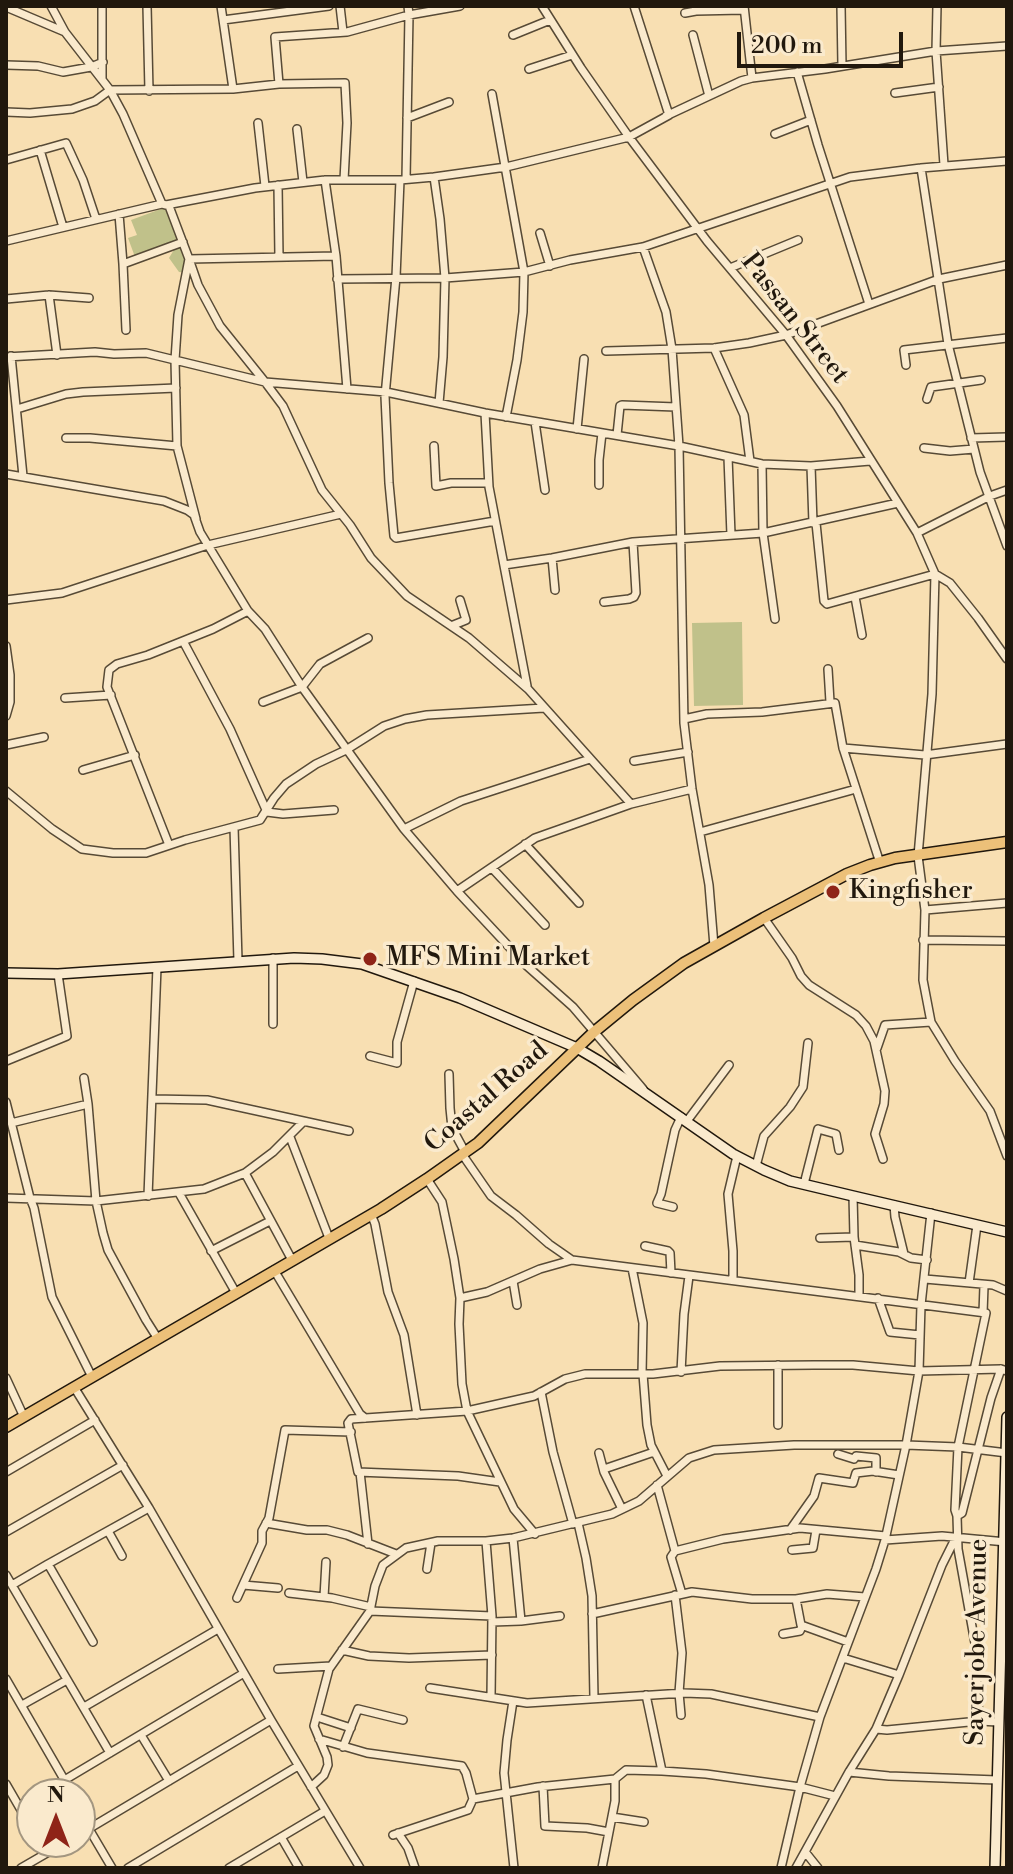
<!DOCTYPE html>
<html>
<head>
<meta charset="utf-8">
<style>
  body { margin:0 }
  #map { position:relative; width:1013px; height:1874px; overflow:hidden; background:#f8dfb2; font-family:"Libre Bodoni",serif }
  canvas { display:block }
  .frame { position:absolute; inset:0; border:8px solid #21180d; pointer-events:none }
  .north { position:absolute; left:16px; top:1778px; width:80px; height:80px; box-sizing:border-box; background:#faeacd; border:2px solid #a39680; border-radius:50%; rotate:0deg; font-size:22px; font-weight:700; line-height:32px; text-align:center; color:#21180d }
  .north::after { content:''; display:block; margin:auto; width:28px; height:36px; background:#8f2418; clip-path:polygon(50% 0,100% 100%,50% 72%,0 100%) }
  .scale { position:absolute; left:737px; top:32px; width:166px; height:36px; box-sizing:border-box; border:4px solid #21180d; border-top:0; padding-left:10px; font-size:24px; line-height:28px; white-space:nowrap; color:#21180d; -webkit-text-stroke:6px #faeacd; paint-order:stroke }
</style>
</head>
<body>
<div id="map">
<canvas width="1013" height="1874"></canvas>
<div class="frame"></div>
<div class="north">N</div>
<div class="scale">200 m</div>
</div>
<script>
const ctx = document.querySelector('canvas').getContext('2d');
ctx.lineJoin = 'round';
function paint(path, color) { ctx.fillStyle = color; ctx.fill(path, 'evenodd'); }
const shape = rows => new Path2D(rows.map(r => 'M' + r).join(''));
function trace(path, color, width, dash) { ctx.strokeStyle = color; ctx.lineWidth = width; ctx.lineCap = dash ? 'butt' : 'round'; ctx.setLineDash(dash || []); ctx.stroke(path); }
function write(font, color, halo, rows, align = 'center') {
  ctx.font = font + ' "Libre Bodoni",serif'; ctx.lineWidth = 7; ctx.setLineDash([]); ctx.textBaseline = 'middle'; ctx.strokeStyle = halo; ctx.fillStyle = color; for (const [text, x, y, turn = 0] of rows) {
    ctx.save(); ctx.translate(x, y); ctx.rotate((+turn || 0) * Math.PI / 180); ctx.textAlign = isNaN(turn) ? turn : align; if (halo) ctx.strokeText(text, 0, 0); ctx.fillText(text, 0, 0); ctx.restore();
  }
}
paint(shape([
  [169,206,189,259,188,273,179,272,169,258,175,248,135,257,128,238,137,235,131,220],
  [742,622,743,705,694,706,692,623]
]), '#c0c18a');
const street = shape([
  [51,6,65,32,110,90,123,114,162,204,169,206,189,259,178,315,175,360,177,446,196,519],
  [147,6,149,91],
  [221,6,233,89],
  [340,6,343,32],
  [542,6,581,68,629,137,707,241,786,335,837,406,917,533,935,574,950,583,978,618,1007,659],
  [744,6,752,78],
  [841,6,842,66],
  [937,6,936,51,944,165],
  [6,7,65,32],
  [685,13,696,11,743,10],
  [223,20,329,6],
  [513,35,550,20],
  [693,35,709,96],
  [6,65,38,66,63,72,91,67,103,62],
  [529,69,572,55],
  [797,72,818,145,869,304],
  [102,79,102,6],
  [279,84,275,37,347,32,409,15,460,6],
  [895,93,939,87],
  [492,94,524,272,523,312,517,360,506,417],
  [6,112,30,113,72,109,95,101,110,90,233,89,279,84,345,83,347,123,344,180],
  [666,116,741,81,752,78,825,69,936,51,1007,46],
  [407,118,449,102],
  [258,123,265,186],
  [297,129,303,182],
  [775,134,811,120],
  [40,150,63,227],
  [6,160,66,143,83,180,96,219],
  [921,168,948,344,980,472,1007,546],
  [434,177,440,219,445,278,443,357,439,403],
  [406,179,409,15,408,6],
  [325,180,336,256,347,389],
  [400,180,396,277,385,396,389,483,394,536,396,538,495,521],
  [278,185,279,257],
  [119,214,123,264],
  [540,233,550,266],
  [6,241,162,204,166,205,255,188,325,180,400,180,434,177,506,167,629,137,669,115,634,6],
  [643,247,666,312,672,349,679,446,684,723,692,789,709,885,714,946],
  [336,256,189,259,198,285,220,326,265,382,283,406,322,490,350,525,371,558,407,596,469,638,528,689,631,804],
  [730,268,798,240],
  [337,279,445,278,524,272,570,260,643,247,850,177,921,168,1007,161],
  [49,295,57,355],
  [6,299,49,295,89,298],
  [126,330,123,264,183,242],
  [714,348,744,415,750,461],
  [606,351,714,348,749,343,786,335,939,279,1007,265],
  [11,356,23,476],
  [6,357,95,352,114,354,146,353,265,382,386,392,485,413,679,446,762,464,811,466,870,461],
  [906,365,904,350,1007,338],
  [927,399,931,387,981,380],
  [17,409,66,394,83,392,176,388],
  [485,413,489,487,527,686],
  [535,422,545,490],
  [577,429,584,359],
  [617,435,620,406,622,405,676,407],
  [66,438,90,438,177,446],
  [971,438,1007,437],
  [434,446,436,486,451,483,488,483],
  [924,448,950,451,974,449],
  [728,457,731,535],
  [762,464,763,533,775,619],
  [811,466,813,523],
  [6,474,164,501,187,510,194,515,200,532,248,611,265,629,302,687,404,829,457,891,527,966,573,1007,643,1089],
  [599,485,599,460,602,433],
  [816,523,824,601,827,604,935,574,932,694,918,856,925,910,923,980,931,1022,955,1061,990,1111,1007,1156],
  [917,533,990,496,1007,490],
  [552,558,555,590],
  [504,565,552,558,633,542,763,533,898,503],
  [855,597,862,635],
  [6,600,62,593,208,545,341,514],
  [604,602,629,599,634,597,636,593,633,542],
  [451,626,466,620,460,600],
  [183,641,230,729,267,812,283,814,334,810],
  [6,646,10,675,10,702,6,716],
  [828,669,830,702],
  [65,698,111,695],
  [263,702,302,687,320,664,368,638],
  [684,719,707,714,762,712,835,703,843,748,880,863],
  [6,745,44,737],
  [843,748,925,755,1007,744],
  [634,761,688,752],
  [83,770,135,755],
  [6,791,52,829,82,849,113,853,146,853,185,840,260,820,274,798,286,784,316,764,346,750,384,726,405,719,427,715,544,708],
  [234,827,238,961],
  [404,829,461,801,590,759],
  [700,832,856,789],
  [525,844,579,903],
  [169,845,107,687,109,670,117,664,148,655,213,629,248,611],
  [492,868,545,925],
  [457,891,535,838,631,804,692,789],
  [925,910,1007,903],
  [764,918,792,958,801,976,809,985,856,1015,866,1026,874,1041,885,1091,884,1104,875,1134,883,1159],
  [923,940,1007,941],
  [273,1024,273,958],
  [877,1048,885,1025,931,1022],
  [370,1056,397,1063,397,1042,414,981],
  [6,1061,67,1036,58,974],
  [449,1074,450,1108,452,1128,465,1152],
  [84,1078,88,1104,96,1201,103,1233,108,1250,146,1320,158,1339],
  [152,1099,207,1100,349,1131],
  [6,1102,30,1198,34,1208,52,1297,92,1377],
  [687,1121,729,1065],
  [11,1123,88,1104],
  [290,1137,329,1238],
  [462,1154,491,1196,516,1215,549,1244,572,1260,986,1313,958,1447,955,1510,957,1516,958,1549,975,1643,979,1721],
  [756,1166,764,1136,790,1107,803,1087,808,1043],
  [245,1173,292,1260],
  [427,1179,442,1202,454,1259,460,1298,459,1324,462,1384,467,1411,534,1396,565,1379,585,1374,653,1374,720,1366,814,1365,853,1365,919,1371,1001,1369,1007,1371],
  [804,1184,818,1129,836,1134,839,1150],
  [179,1193,236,1293],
  [148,1196,157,967],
  [853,1196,854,1237,859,1275,859,1296],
  [6,1198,96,1201,204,1189,245,1173,273,1152,303,1122],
  [894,1205,895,1217,904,1254],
  [673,1207,657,1203,661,1194,675,1130,681,1117],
  [371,1214,375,1224,388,1292,404,1335,417,1415],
  [820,1238,854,1237],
  [855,1245,899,1252,911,1258,927,1260],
  [645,1246,668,1251,670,1253,671,1273],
  [211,1251,270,1221],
  [632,1268,643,1323,642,1374],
  [274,1270,360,1414,365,1418],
  [925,1279,993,1285,1007,1291],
  [733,1280,733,1251,728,1194,737,1156],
  [513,1281,517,1305],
  [969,1283,977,1225],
  [460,1298,487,1292,540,1269,572,1260],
  [878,1298,890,1332,920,1335],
  [983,1313,984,1286],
  [681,1372,684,1314,689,1276],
  [643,1374,647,1425,651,1445,667,1476],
  [6,1378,24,1417],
  [74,1387,149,1508,271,1720,360,1868],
  [541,1392,553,1452,573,1524],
  [778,1425,778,1365],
  [599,1453,604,1472,622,1509],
  [838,1454,854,1459,856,1456,876,1458,876,1472],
  [604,1469,654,1452],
  [6,1472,95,1420],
  [360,1472,368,1544],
  [500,1482,458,1476,358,1472,348,1423,351,1419,467,1411,514,1509,535,1534],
  [657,1485,675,1551],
  [957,1516,962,1513,991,1398,1001,1369],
  [266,1523,307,1530,327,1530,347,1535,396,1554],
  [578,1523,586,1558,592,1596,594,1698],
  [790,1530,814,1496,819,1478,853,1483,856,1473,873,1471,899,1475],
  [108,1531,122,1556],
  [6,1532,123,1465],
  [513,1538,521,1621],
  [885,1540,942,1536,1006,1542],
  [486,1541,492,1616,491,1697],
  [792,1550,813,1548,816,1530],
  [427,1569,431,1543],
  [6,1575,110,1753],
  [12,1585,48,1564],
  [243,1585,278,1588],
  [289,1593,332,1598,371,1607],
  [682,1594,671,1557,675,1551,723,1539,800,1528,886,1536],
  [675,1595,682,1653,679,1693,681,1715],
  [324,1597,326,1562],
  [237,1598,262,1543,262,1531,269,1518,285,1430,351,1432],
  [796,1599,801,1625,848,1642],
  [370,1611,492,1616],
  [592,1614,692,1592,752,1599,796,1599,827,1594,865,1597],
  [492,1622,521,1621,560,1616],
  [783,1634,800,1631,802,1626],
  [93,1642,48,1564,149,1508],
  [342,1650,369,1656,409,1658,492,1655],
  [843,1658,899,1675],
  [278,1669,331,1666],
  [6,1679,65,1781],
  [430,1688,527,1703,684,1693,711,1694,820,1717],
  [646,1695,662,1771],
  [513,1701,507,1740,504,1773,514,1868],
  [22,1705,67,1680],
  [84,1707,218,1629],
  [317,1717,351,1728],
  [876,1729,887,1730,979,1721,998,1722],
  [141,1735,169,1781],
  [319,1739,367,1753,462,1766,466,1773,473,1799,468,1810,393,1835],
  [343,1747,358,1709,403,1720],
  [849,1772,889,1776,997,1780],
  [6,1784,32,1829],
  [543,1786,545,1826,587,1828,609,1832],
  [311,1787,324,1775,328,1765,327,1757,314,1726,329,1669,370,1611,375,1586,383,1565,406,1548,438,1541,486,1541,513,1538,612,1514,639,1501,689,1458,714,1450,794,1445,906,1445,958,1447,1007,1453],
  [41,1794,244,1673],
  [473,1799,538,1787,615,1779,626,1770,662,1771,706,1774,800,1787,835,1796],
  [19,1806,32,1799],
  [612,1817,644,1822],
  [89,1829,112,1868],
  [398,1833,408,1848,415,1868],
  [80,1834,271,1720],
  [281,1837,299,1868],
  [806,1853,818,1868],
  [21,1868,66,1842],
  [128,1868,298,1766],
  [229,1868,325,1811],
  [602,1868,615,1801,615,1779],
  [781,1868,800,1787,820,1717,876,1569,885,1540,906,1445,919,1371,921,1305,931,1213],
  [796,1868,849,1772,876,1729,899,1675,942,1565,956,1537]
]);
const secondary = shape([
  [6,973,58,974,294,958,322,959,362,964,460,998,577,1048,599,1061,733,1154,764,1170,790,1181,853,1196,1007,1232],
  [995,1868,1007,1417]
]);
const primary = shape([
  [6,1427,381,1209,427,1179,478,1143,594,1032,633,1000,684,963,764,918,847,874,870,865,895,858,1007,842]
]);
trace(street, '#574a36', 10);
trace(secondary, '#21180d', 12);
trace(primary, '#21180d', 13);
trace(street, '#faeacd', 7);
trace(secondary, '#faeacd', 9);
trace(primary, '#ecc079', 10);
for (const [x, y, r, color] of [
  [833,892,8,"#8f2418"],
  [370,959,8,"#8f2418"]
]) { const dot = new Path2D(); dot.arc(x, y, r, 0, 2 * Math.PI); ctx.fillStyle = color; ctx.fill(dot); trace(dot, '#faeacd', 3); }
write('26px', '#21180d', '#faeacd', [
  ["Passan Street",794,319,52],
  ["Coastal Road",487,1098,-41],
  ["Sayerjobe Avenue",978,1642,-89]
]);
write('26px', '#21180d', '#faeacd', [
  ["Kingfisher",849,892],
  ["MFS Mini Market",386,959]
], 'left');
</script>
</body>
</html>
